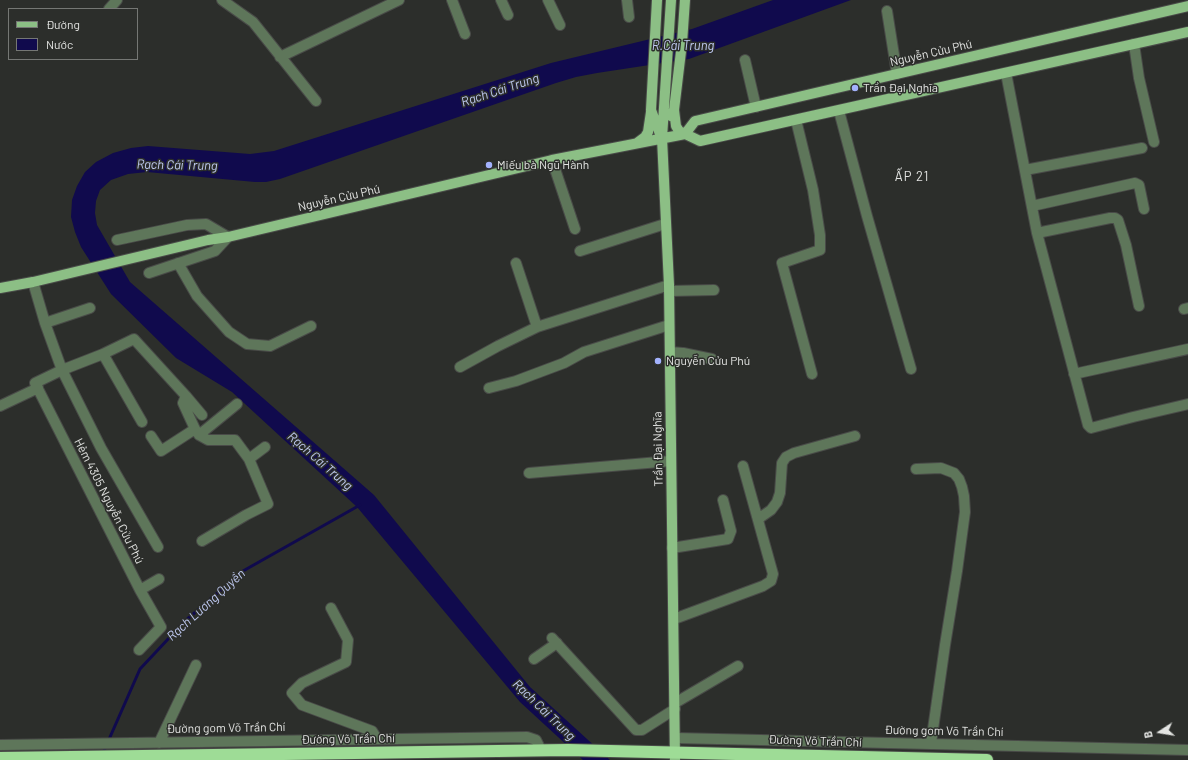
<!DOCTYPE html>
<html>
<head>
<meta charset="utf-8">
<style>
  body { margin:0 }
  #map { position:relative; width:1188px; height:760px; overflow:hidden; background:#2c2e2b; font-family:Barlow,sans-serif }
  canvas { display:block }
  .legend { position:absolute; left:8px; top:8px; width:130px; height:52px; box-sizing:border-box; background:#2c2e2b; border:1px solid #757774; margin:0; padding:5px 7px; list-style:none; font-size:12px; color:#e3e4e2 }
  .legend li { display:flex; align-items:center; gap:8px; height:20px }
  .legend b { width:20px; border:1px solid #757774 }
  .north { position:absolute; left:1140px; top:712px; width:40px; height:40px; -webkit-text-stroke:3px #2c2e2b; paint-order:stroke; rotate:258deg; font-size:11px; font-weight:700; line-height:16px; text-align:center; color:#e3e4e2 }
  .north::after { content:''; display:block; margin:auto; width:14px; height:18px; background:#e3e4e2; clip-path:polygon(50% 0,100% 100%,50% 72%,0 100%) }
</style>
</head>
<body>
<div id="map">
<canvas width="1188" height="760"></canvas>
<ul class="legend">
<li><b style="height:5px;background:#8cbf85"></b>Đường</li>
<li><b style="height:11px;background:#100a4d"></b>Nước</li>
</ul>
<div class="north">B</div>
</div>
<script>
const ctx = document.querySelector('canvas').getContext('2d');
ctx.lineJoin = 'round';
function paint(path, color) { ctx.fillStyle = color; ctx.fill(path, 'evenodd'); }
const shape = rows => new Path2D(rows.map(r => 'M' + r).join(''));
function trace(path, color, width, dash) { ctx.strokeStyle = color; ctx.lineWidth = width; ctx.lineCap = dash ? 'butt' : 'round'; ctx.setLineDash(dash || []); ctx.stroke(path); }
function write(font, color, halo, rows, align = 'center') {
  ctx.font = font + ' Barlow,sans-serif'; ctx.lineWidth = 3; ctx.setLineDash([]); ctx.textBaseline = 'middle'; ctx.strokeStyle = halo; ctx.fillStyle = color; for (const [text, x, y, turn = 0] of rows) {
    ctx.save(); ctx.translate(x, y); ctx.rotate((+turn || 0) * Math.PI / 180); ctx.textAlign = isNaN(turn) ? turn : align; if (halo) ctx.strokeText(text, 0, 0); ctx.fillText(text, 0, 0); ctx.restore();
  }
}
paint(shape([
  [773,0,851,0,689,59,597,73,576,77,556,83,280,179,266,182,255,182,147,172,128,174,111,180,100,190,96,201,95,213,97,225,130,282,374,495,530,687,610,760,583,760,520,702,357,507,232,392,176,358,111,294,81,247,75,232,71,217,72,200,77,186,85,172,96,162,113,153,131,148,148,146,250,154,274,151,551,63,692,29]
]), '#100a4d');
trace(shape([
  [103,753,140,669,184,622,243,571,360,505]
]), '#100a4d', 3);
const minor = shape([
  [222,0,253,22,316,101],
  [452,0,465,34],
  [501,0,508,15],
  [548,0,560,25],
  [627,0,629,17],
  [109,9,117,0],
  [887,11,897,74],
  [1134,44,1139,78,1154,142],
  [280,57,399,0],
  [745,60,756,107],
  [1006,73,1037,233,1088,425,1091,428,1133,417,1188,404],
  [839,111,867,216,911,369],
  [796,120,813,190,820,235,820,250,782,263,812,374],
  [552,160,575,229],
  [1025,170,1142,148],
  [1032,206,1135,183,1139,185,1144,209],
  [1037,233,1110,218,1115,218,1118,220,1126,245,1139,306],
  [117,240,187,225,206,224,228,237,215,251,149,273],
  [580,251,665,224],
  [178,263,197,296,229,332,247,344,270,346,311,326],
  [516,263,537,327],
  [33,282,45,323,62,370,35,383,140,590,161,627,139,650],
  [669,291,714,290],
  [1184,309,1188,308],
  [45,323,90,308],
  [670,352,683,353,712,359],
  [103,354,142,422],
  [460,367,498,346,537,327,669,285],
  [1074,374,1188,349],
  [489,388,516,381,564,363,584,352,669,325],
  [186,396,202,415],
  [0,406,38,388],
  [199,435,237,404],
  [151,436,161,451,195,429],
  [249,459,265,447],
  [916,469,941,468,954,473,959,479,962,487,964,496,965,512,957,571,945,645,931,743],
  [529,473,671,461],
  [758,519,771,510,777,502,780,493,782,463,786,457,794,453,855,436],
  [158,547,101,448,62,370,103,354,134,339,186,396,183,403,195,429,199,435,208,440,235,440,249,459,268,504,246,515,202,541],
  [672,548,728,539,731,531,723,500],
  [140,590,159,579],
  [331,608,348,640,346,662,302,683,292,693,302,705,372,731,377,739],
  [674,619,763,586,771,581,773,574,743,466],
  [552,638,636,730,642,730,675,709],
  [534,659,557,643],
  [675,703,738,666],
  [675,738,1188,750],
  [159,743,196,665],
  [0,745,527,737,536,740,541,750]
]);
const major = shape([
  [657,0,651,110,660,134],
  [671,0,662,138,669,285,675,760],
  [674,110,676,126,679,131,700,141,1188,32],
  [671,116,674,110,682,43,685,0],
  [637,143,645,137,648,132,651,112],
  [0,288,33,282,208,240,228,237,552,160,685,134,695,121,1188,6]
]);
const highway = shape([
  [0,758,568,750,987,760]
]);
trace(minor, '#494b48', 12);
trace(major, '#494b48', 12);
trace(highway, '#494b48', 14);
trace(minor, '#5e765a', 10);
trace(major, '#8cbf85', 10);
trace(highway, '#9edc96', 12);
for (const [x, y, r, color] of [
  [855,88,4,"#a3b2fd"],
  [489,165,4,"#a3b2fd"],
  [658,361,4,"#a3b2fd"]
]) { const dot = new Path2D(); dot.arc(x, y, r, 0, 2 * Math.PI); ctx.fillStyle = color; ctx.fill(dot); trace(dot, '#2c2e2b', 1.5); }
write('12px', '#e3e4e2', '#2c2e2b', [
  ["Nguyễn Cửu Phú",931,53,-13],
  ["Nguyễn Cửu Phú",339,198,-13],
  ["Trần Đại Nghĩa",658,449,-91],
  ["Hẻm 4305 Nguyễn Cửu Phú",109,501,63],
  ["Đường gom Võ Trần Chí",226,728,-1],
  ["Đường gom Võ Trần Chí",944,731,1],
  ["Đường Võ Trần Chí",348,739,-1],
  ["Đường Võ Trần Chí",815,741,2]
]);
write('12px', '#e3e4e2', '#2c2e2b', [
  ["Trần Đại Nghĩa",863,88],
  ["Miếu bà Ngũ Hành",497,165],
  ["Nguyễn Cửu Phú",666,361]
], 'left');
write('italic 13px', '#bfc9f1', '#2c2e2b', [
  ["R.Cái Trung",683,46],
  ["Rạch Cái Trung",500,90,-18],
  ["Rạch Cái Trung",177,165,1],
  ["Rạch Cái Trung",320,461,41],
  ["Rạch Lương Quyền",206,605,-42],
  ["Rạch Cái Trung",544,710,44]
]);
ctx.letterSpacing = '1px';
write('13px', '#e3e4e2', '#2c2e2b', [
  ["ẤP 21",912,177]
]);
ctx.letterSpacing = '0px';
</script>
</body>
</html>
